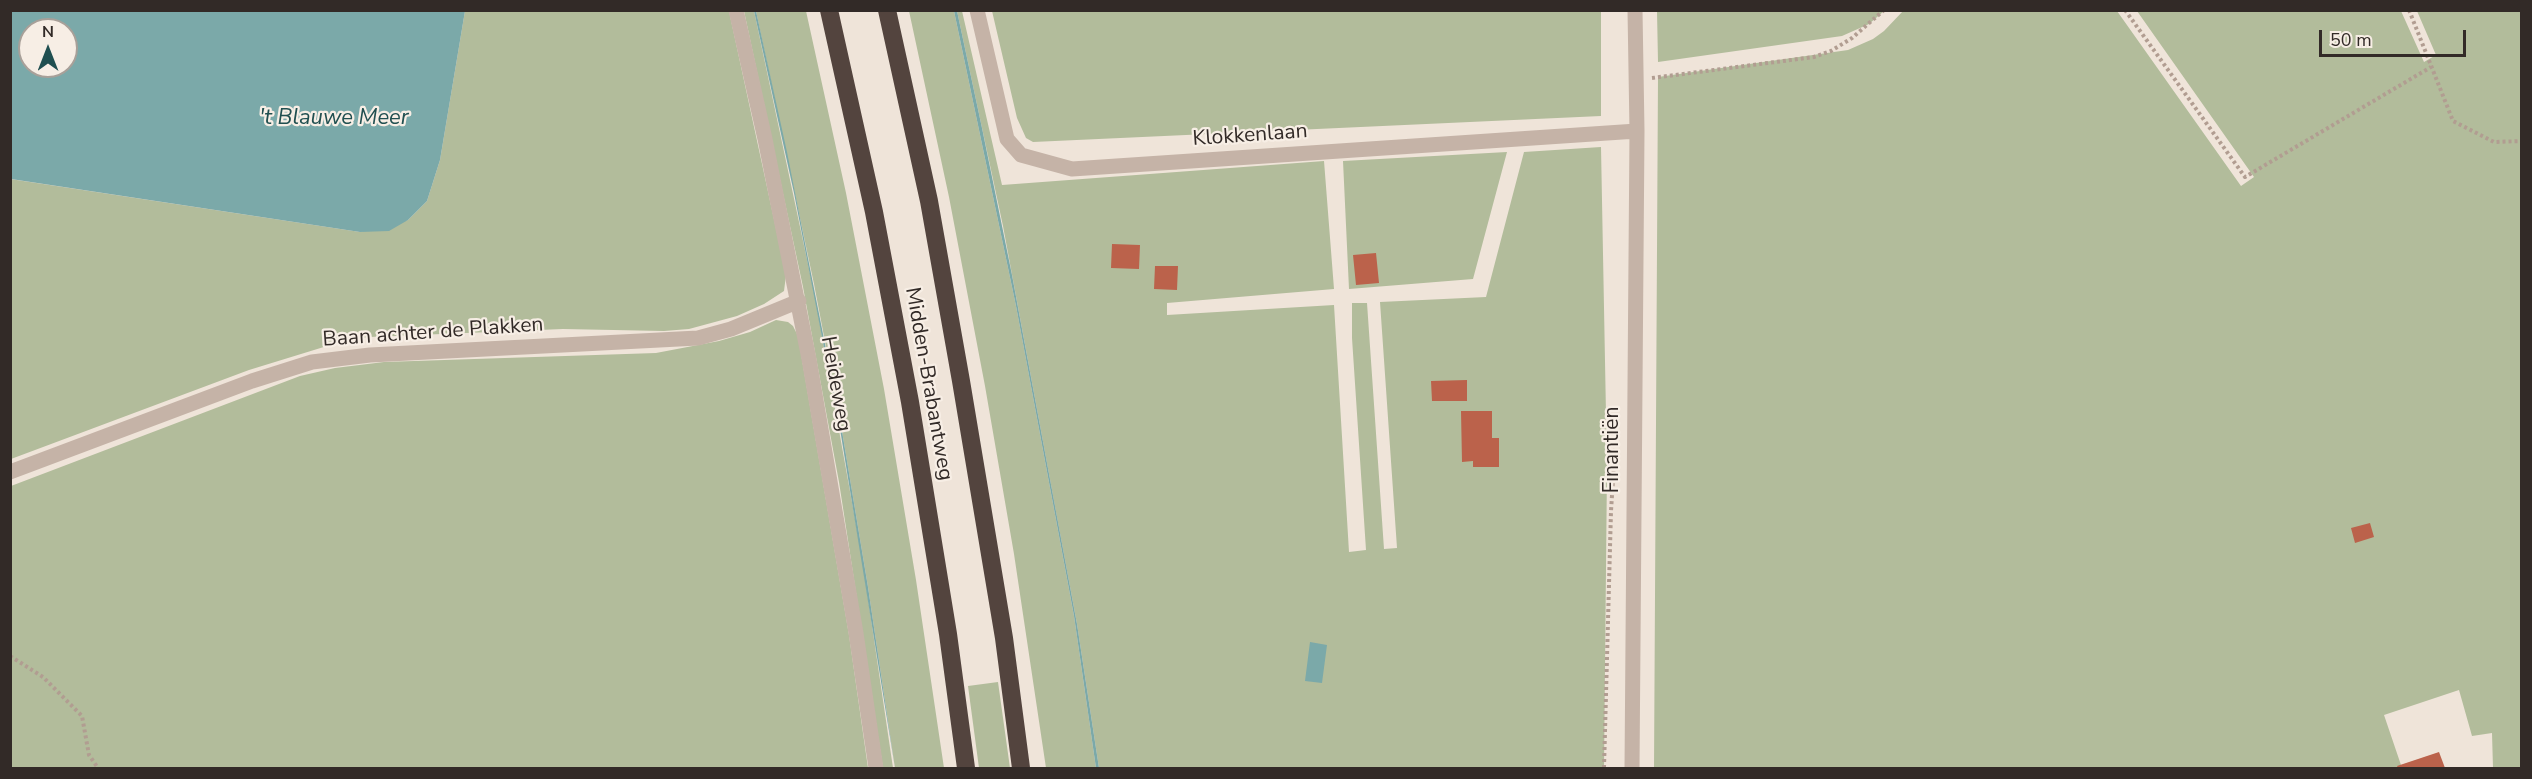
<!DOCTYPE html>
<html>
<head>
<meta charset="utf-8">
<style>
  body { margin:0 }
  #map { position:relative; width:2532px; height:779px; overflow:hidden; background:#efe4d9; font-family:"Nunito Sans",sans-serif }
  canvas { display:block }
  .frame { position:absolute; inset:0; border:12px solid #322a27; pointer-events:none }
  .north { position:absolute; left:18px; top:18px; width:60px; height:60px; box-sizing:border-box; background:#f7eee5; border:2px solid #a8a099; border-radius:50%; rotate:0deg; font-size:16px; font-weight:700; line-height:24px; text-align:center; color:#322a27 }
  .north::after { content:''; display:block; margin:auto; width:21px; height:27px; background:#204f50; clip-path:polygon(50% 0,100% 100%,50% 72%,0 100%) }
  .scale { position:absolute; left:2319px; top:30px; width:147px; height:27px; box-sizing:border-box; border:3px solid #322a27; border-top:0; padding-left:8px; font-size:18px; line-height:21px; white-space:nowrap; color:#322a27; -webkit-text-stroke:4px #f7eee5; paint-order:stroke }
</style>
</head>
<body>
<div id="map">
<canvas width="2532" height="779"></canvas>
<div class="frame"></div>
<div class="north">N</div>
<div class="scale">50 m</div>
</div>
<script>
const ctx = document.querySelector('canvas').getContext('2d');
ctx.lineJoin = 'round';
function paint(path, color) { ctx.fillStyle = color; ctx.fill(path, 'evenodd'); }
const shape = rows => new Path2D(rows.map(r => 'M' + r).join(''));
function trace(path, color, width, dash) { ctx.strokeStyle = color; ctx.lineWidth = width; ctx.lineCap = dash ? 'butt' : 'round'; ctx.setLineDash(dash || []); ctx.stroke(path); }
function write(font, color, halo, rows, align = 'center') {
  ctx.font = font + ' "Nunito Sans",sans-serif'; ctx.lineWidth = 4.5; ctx.setLineDash([]); ctx.textBaseline = 'middle'; ctx.strokeStyle = halo; ctx.fillStyle = color; for (const [text, x, y, turn = 0] of rows) {
    ctx.save(); ctx.translate(x, y); ctx.rotate((+turn || 0) * Math.PI / 180); ctx.textAlign = isNaN(turn) ? turn : align; if (halo) ctx.strokeText(text, 0, 0); ctx.fillText(text, 0, 0); ctx.restore();
  }
}
paint(shape([
  [465,11,729,11,786,275,784,291,764,304,737,316,689,329,664,331,563,329,369,337,340,342,249,370,11,459,10,179,360,232,408,220,427,201,440,160],
  [744,11,754,11,815,297,862,558,893,768,883,768,839,482,803,287],
  [756,11,806,11,846,193,884,389,916,580,944,768,895,768,868,587,841,425,814,284],
  [909,11,954,11,1016,306,1074,616,1096,768,1046,768,1014,554,985,386,949,197],
  [957,11,962,11,1002,185,1324,161,1334,289,1167,303,1167,315,1334,305,1349,552,1366,550,1352,338,1352,303,1367,303,1384,549,1397,548,1380,302,1486,297,1524,152,1601,147,1607,468,1604,768,1099,768,1077,624,1057,517,1003,226],
  [992,11,1601,11,1601,116,1033,142,1026,138,1017,118],
  [1657,11,1658,10,1884,11,1869,24,1842,36,1658,62],
  [1903,11,2117,11,2241,186,2254,177,2137,11,2401,11,2424,62,2436,55,2417,11,2521,11,2521,768,2493,768,2492,733,2472,736,2459,690,2384,715,2402,768,1654,768,1658,77,1848,50,1873,39,1884,31],
  [1507,152,1473,279,1349,289,1343,161],
  [776,320,788,322,793,326,798,336,849,635,868,768,11,768,11,486,300,376,335,368,384,362,656,353,719,341,750,332],
  [998,682,1010,768,979,768,968,686]
]), '#b2bc9b');
paint(shape([
  [10,11,465,11,440,160,427,201,408,220,389,231,360,232,11,179],
  [30,30,66,30,66,66,30,66],
  [754,11,756,11,787,152,841,425,868,587,895,768,841,435,794,193],
  [954,11,957,11,982,128,1012,275,1077,624,1099,768,1096,768,1074,616,1016,306],
  [1310,642,1327,645,1322,683,1305,681]
]), '#7ba9a9');
paint(shape([
  [1112,244,1140,245,1139,269,1111,268],
  [1376,253,1379,283,1356,285,1353,255],
  [1155,266,1178,266,1177,290,1154,289],
  [1467,380,1467,401,1432,401,1431,381],
  [1461,411,1492,411,1492,438,1499,438,1499,467,1473,467,1473,461,1462,462],
  [2370,523,2374,537,2355,543,2351,528],
  [2439,752,2445,768,2398,768,2397,766]
]), '#bb624b');
trace(shape([
  [2125,10,2245,177,2431,67],
  [2409,10,2453,121,2494,142,2522,141],
  [1652,78,1814,57,1831,51,1852,38,1884,10],
  [10,656,43,677,82,716,89,755,98,768],
  [1604,768,1611,511,1615,449]
]), '#b19d91', 4, [3, 3]);
trace(shape([
  [736,10,765,139,809,359,856,633,876,768],
  [977,10,1007,139,1021,155,1072,169,1637,131],
  [10,472,252,381,312,362,370,355,698,338,731,329,799,301],
  [1632,768,1637,131,1635,10]
]), '#c5b3a7', 15);
trace(shape([
  [829,10,874,212,910,402,948,634,966,768],
  [887,10,929,201,961,381,1004,638,1021,768]
]), '#53443e', 18);
write('21px', '#322a27', '#f7eee5', [
  ["Klokkenlaan",1250,136,-4],
  ["Baan achter de Plakken",433,333,-4],
  ["Heideweg",835,384,80],
  ["Midden-Brabantweg",928,384,80],
  ["Finantiën",1613,450,-90]
]);
write('italic 22px', '#204f50', '#f7eee5', [
  ["'t Blauwe Meer",334,119]
]);
</script>
</body>
</html>
